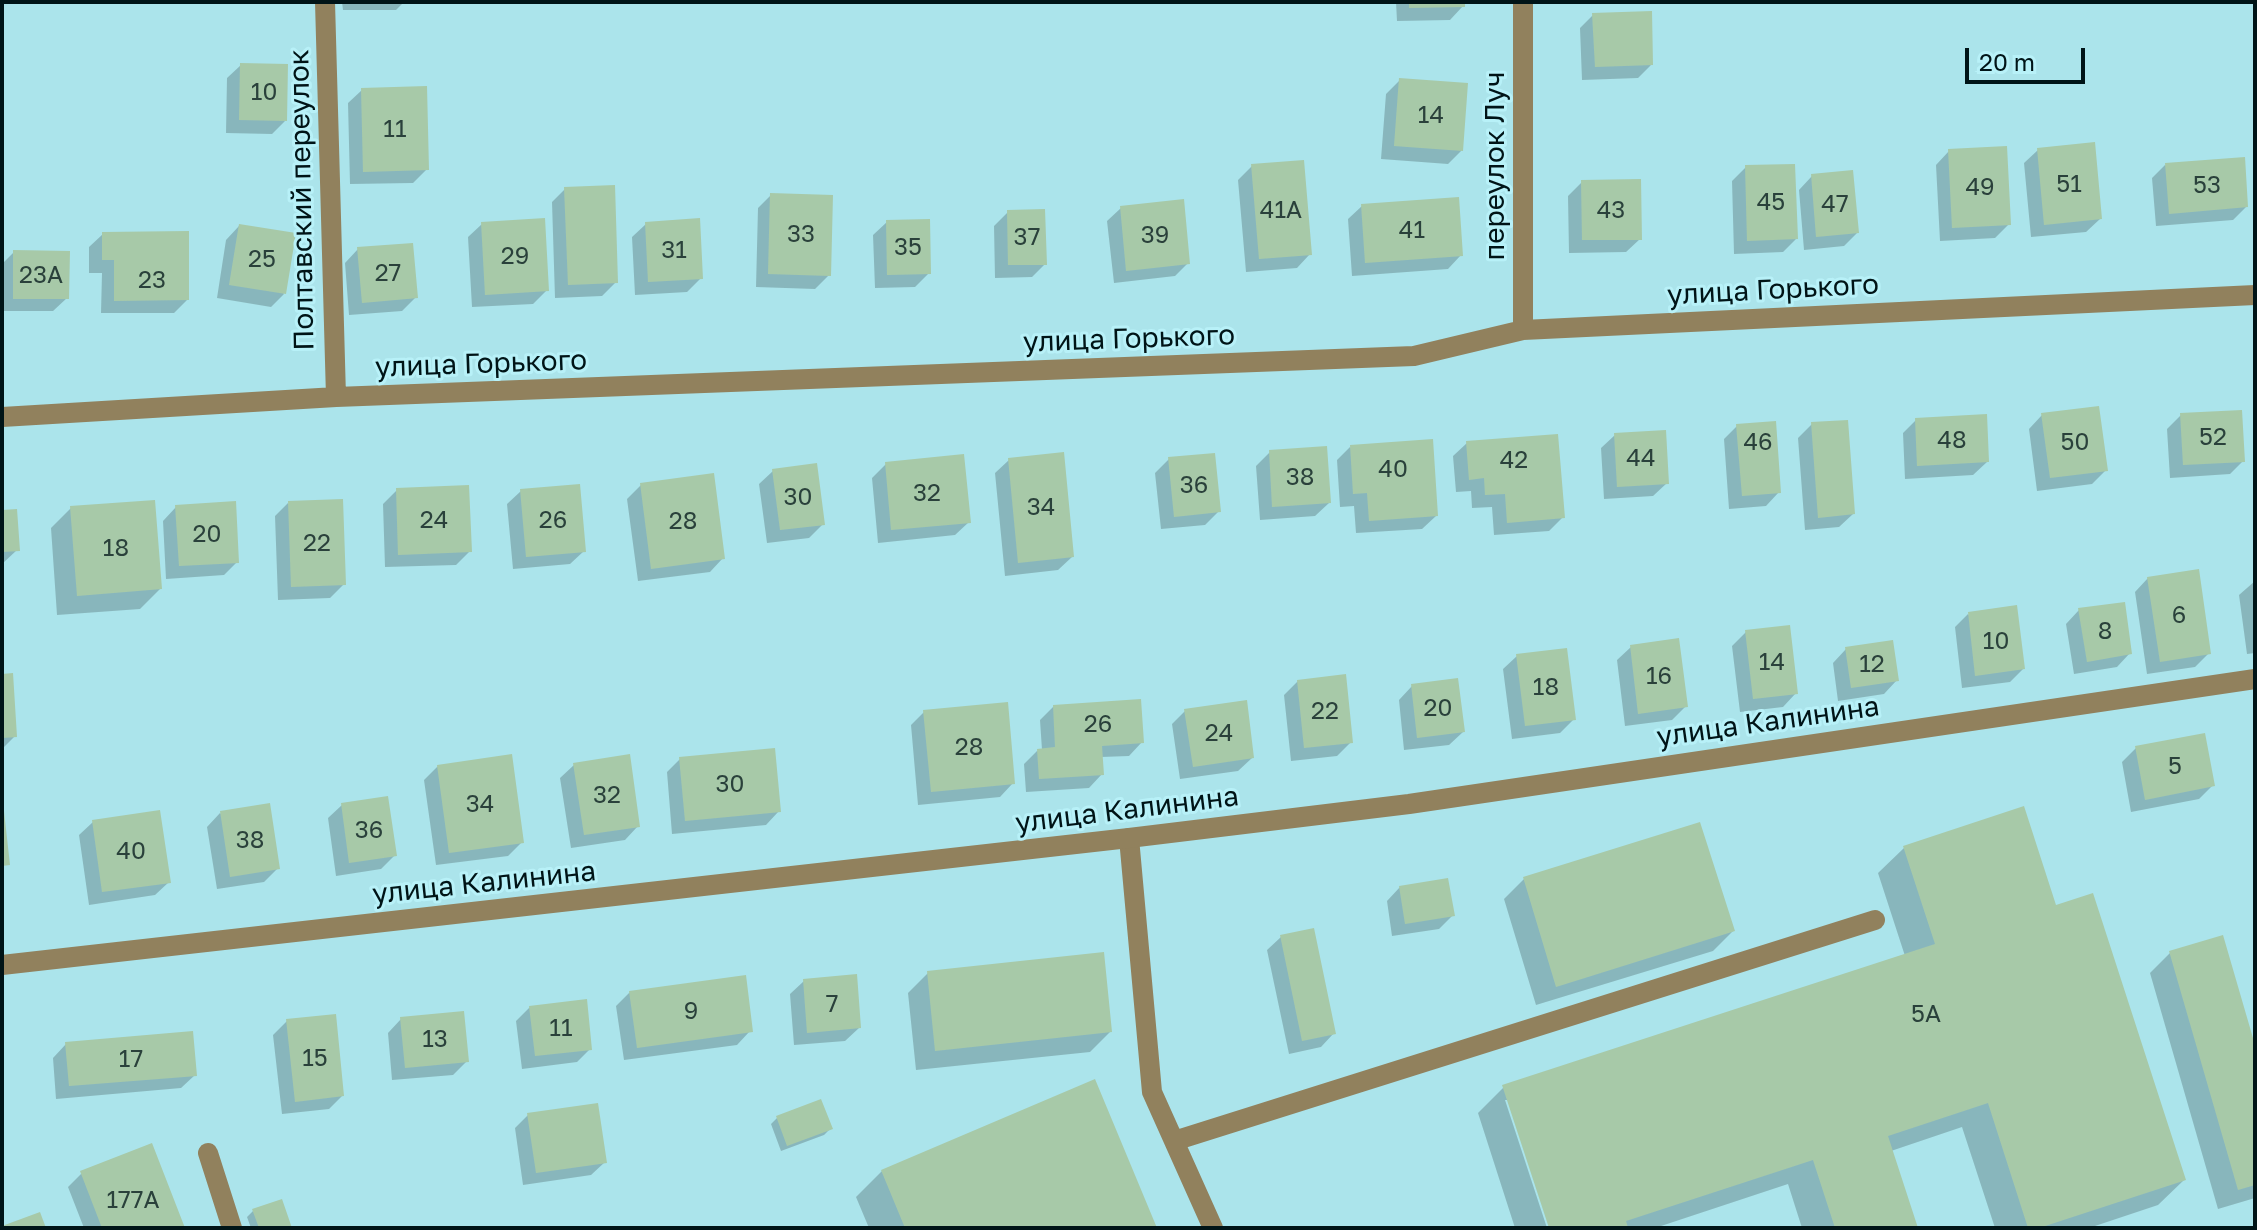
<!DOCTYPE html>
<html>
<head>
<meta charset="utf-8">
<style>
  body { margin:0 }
  #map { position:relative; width:2257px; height:1230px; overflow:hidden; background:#abe4eb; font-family:"Golos Text",sans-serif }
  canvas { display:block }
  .frame { position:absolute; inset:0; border:4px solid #001417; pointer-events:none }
  .scale { position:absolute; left:1965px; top:48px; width:120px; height:36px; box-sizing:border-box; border:4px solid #001417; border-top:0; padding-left:10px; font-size:24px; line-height:28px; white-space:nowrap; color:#001417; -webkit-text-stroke:6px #b8f1f8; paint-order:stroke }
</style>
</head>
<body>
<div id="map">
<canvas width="2257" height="1230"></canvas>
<div class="frame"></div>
<div class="scale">20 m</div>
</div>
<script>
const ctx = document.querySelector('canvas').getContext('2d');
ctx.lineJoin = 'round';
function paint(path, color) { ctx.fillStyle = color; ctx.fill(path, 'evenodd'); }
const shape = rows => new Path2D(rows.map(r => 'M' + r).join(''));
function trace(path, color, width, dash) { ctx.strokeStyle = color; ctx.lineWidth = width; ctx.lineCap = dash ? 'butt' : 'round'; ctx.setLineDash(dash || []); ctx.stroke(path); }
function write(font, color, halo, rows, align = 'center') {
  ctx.font = font + ' "Golos Text",sans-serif'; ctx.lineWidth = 6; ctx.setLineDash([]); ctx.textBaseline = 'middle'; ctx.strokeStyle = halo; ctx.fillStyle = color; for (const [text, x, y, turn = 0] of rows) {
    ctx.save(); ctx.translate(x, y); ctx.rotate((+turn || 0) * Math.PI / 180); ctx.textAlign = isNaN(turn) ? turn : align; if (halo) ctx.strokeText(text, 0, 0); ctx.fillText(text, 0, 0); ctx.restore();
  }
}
paint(shape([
  [342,2,404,2,396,10,343,10],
  [1396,2,1463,2,1463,6,1450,20,1397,21],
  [1593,15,1651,65,1638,78,1582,80,1580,28],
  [241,65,285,121,272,134,226,133,227,78],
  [1400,80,1462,150,1448,164,1381,159,1386,94],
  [362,90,427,169,413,183,350,184,348,103],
  [2038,150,2100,219,2086,232,2031,237,2024,163],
  [1949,151,2009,224,1995,238,1940,241,1936,165],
  [2165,165,2246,207,2233,220,2156,226,2152,178],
  [1252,166,1310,254,1297,268,1246,272,1238,180],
  [1746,167,1796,239,1783,252,1734,254,1732,181],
  [1812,176,1857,233,1844,246,1804,250,1799,190],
  [1582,182,1640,239,1626,252,1569,253,1568,196],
  [565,189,616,282,602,296,555,298,552,202],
  [771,195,829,275,815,289,756,287,758,208],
  [1362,206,1461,255,1448,269,1352,276,1348,219],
  [1121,208,1188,263,1175,276,1114,283,1107,221],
  [1008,212,1045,264,1032,277,995,278,994,226],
  [887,222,929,273,915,287,875,288,873,235],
  [482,224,547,290,533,304,472,307,468,237],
  [646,224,701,278,687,292,635,295,632,237],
  [239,226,284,294,271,307,217,298,226,240],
  [103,234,187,300,174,313,101,313,102,273,89,273,89,247],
  [358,249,416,297,402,311,349,315,345,263],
  [14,252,67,298,53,311,2,311,2,264],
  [2042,415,2106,470,2092,484,2037,491,2029,429],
  [2181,415,2243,461,2230,474,2170,478,2167,429],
  [1916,420,1987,462,1973,475,1905,479,1903,433],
  [1812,424,1853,514,1839,527,1805,530,1798,438],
  [1737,426,1779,492,1766,506,1729,509,1724,439],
  [1615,435,1667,483,1653,496,1604,499,1601,448],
  [1467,443,1562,518,1549,531,1494,535,1492,507,1472,508,1471,491,1456,492,1453,456],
  [1350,447,1436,516,1422,529,1356,533,1354,506,1340,507,1337,460],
  [1270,452,1329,503,1315,516,1260,520,1256,466],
  [1169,459,1219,511,1205,525,1161,529,1155,473],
  [1009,460,1072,557,1058,570,1005,576,995,473],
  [886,464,969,522,955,535,878,543,872,478],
  [773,471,823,524,809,538,767,543,759,484],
  [641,485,723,558,710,572,638,581,627,499],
  [397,490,470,551,456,565,385,567,383,504],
  [521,491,584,551,570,564,513,569,507,504],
  [288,503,344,584,330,598,278,600,275,516],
  [176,507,237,562,224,575,166,579,163,521],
  [71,508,160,589,140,609,57,615,51,528],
  [2,512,17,550,2,564],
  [2148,578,2209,653,2195,667,2147,674,2135,592],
  [2255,581,2255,653,2247,654,2239,595],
  [2079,610,2130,653,2117,667,2074,674,2066,624],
  [1968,614,2023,669,2010,682,1962,688,1955,627],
  [1746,632,1796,693,1783,707,1740,712,1732,646],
  [1631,647,1686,706,1672,720,1625,726,1617,660],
  [1846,649,1897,680,1884,694,1838,701,1833,663],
  [1517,656,1574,719,1560,733,1512,739,1503,669],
  [2,676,15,736,2,749],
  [1298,681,1351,742,1337,756,1291,761,1284,695],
  [1412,686,1463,732,1449,745,1404,750,1399,700],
  [1054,706,1142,742,1129,756,1101,757,1102,774,1089,788,1026,792,1024,764,1037,751,1042,750,1040,720],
  [1185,711,1252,758,1238,771,1180,779,1172,724],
  [924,712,1013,783,1000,797,918,805,911,725],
  [2136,748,2213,785,2199,799,2131,812,2122,762],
  [680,759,779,811,766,825,672,834,667,772],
  [574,765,638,826,625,840,571,848,560,778],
  [438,766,522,842,508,856,436,865,424,780],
  [342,805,394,856,381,869,336,876,328,818],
  [220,813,278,868,264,882,217,889,207,827],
  [93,822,169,882,155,895,89,905,79,835],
  [1904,848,2055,908,2184,1180,2158,1205,2089,1228,1995,1228,1962,1127,1891,1151,1916,1228,1802,1228,1788,1184,1655,1228,1551,1228,1509,1100,1505,1100,1547,1228,1515,1228,1478,1113,1504,1087,1905,956,1878,873],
  [1524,879,1733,931,1713,951,1536,1005,1504,899],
  [1400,887,1453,915,1439,929,1392,936,1387,901],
  [1281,937,1334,1033,1321,1047,1289,1054,1267,950],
  [2170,953,2255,1052,2255,1198,2218,1209,2150,973],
  [928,973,1110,1032,1090,1052,916,1070,908,993],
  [804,981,859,1028,845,1041,794,1045,790,994],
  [630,992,750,1031,737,1045,624,1060,616,1006],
  [530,1007,590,1049,577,1062,522,1069,516,1021],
  [401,1019,467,1061,453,1075,392,1080,388,1033],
  [287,1021,342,1096,329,1109,282,1114,273,1035],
  [66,1044,195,1075,181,1088,56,1099,53,1058],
  [528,1115,605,1162,591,1175,523,1185,515,1128],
  [777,1118,830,1129,824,1135,781,1151,771,1124],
  [882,1171,1155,1228,869,1228,856,1197],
  [82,1173,183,1228,84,1228,68,1187],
  [253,1211,290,1228,251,1228,247,1217]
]), '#0003');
paint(shape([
  [1409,2,1465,2,1465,7,1409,8],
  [1652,11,1653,65,1595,67,1592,13],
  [240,63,288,64,287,121,239,120],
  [1399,78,1468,83,1463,151,1394,146],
  [427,86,429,170,363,172,361,88],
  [2095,142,2102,219,2044,225,2037,148],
  [2007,146,2011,225,1952,228,1948,149],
  [2245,157,2248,207,2169,214,2165,163],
  [1304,160,1312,255,1259,259,1251,164],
  [1795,164,1798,239,1747,241,1745,165],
  [1853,170,1859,233,1816,237,1811,174],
  [1641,179,1642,240,1582,240,1581,180],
  [615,185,618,283,568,285,564,187],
  [770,193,833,195,831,276,768,274],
  [1459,197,1463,256,1365,263,1361,204],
  [1184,199,1190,264,1126,271,1120,206],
  [1045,209,1047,265,1008,265,1007,210],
  [545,218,549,291,485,295,481,222],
  [700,218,703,279,648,282,645,222],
  [930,219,931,274,887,275,886,220],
  [239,224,296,233,286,294,229,285],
  [189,231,189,300,114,301,114,260,102,260,102,232],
  [413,243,418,298,362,303,357,247],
  [13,250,70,251,69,299,13,299],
  [2099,406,2108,471,2050,478,2041,413],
  [2242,410,2245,462,2183,465,2180,413],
  [1987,414,1989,462,1917,466,1915,418],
  [1848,420,1855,514,1818,518,1811,422],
  [1776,421,1781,493,1742,496,1736,424],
  [1666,430,1669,484,1617,487,1614,433],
  [1558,434,1565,518,1507,523,1505,494,1485,495,1484,478,1469,480,1466,441],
  [1433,439,1438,516,1369,521,1367,493,1353,494,1350,445],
  [1327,446,1331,503,1272,507,1269,450],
  [1064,452,1074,557,1018,563,1008,458],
  [1215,453,1221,512,1174,517,1168,457],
  [964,454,971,523,891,530,885,462],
  [817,463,825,525,780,530,772,469],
  [714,473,725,559,651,569,640,483],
  [580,484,586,552,526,557,520,489],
  [469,485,472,552,398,555,396,488],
  [343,499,346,585,291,587,288,501],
  [155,500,162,589,77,596,70,506],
  [236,501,239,563,179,566,175,505],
  [17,509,20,551,2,552,2,510],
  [2199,569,2211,654,2160,662,2147,577],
  [2125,602,2132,654,2087,662,2078,608],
  [2017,605,2025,669,1975,676,1968,612],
  [1790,625,1798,694,1753,699,1745,630],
  [1679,638,1688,707,1638,714,1630,645],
  [1893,640,1899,681,1851,688,1845,647],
  [1567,648,1576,720,1525,726,1516,654],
  [13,673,17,737,2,738,2,674],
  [1346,674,1353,743,1304,748,1297,680],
  [1458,678,1465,732,1417,738,1411,684],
  [1141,699,1144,743,1102,746,1104,775,1039,779,1037,749,1055,747,1053,705],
  [1247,700,1254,758,1193,767,1184,709],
  [1008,702,1015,784,931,792,923,710],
  [2205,733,2215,786,2145,800,2135,746],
  [775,748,781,812,685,821,679,757],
  [512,754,524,843,449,853,437,765],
  [630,754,640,827,584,835,573,763],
  [388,796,397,856,349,863,341,803],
  [270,803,280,869,230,877,220,811],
  [2024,806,2056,905,2093,893,2186,1180,2039,1228,2028,1228,1988,1103,1888,1136,1918,1228,1835,1228,1813,1160,1626,1221,1628,1228,1549,1228,1502,1085,1935,944,1903,846],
  [160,810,171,883,102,892,92,820],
  [2,811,4,811,10,865,2,866],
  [1700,822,1735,931,1556,987,1523,877],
  [1448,878,1455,916,1405,924,1399,886],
  [1314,928,1336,1034,1302,1041,1280,935],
  [2223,935,2255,1045,2255,1185,2238,1190,2169,951],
  [1104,952,1112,1032,935,1051,927,971],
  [857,974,861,1028,807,1033,803,979],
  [746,975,753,1032,637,1048,629,991],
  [587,999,592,1050,535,1056,529,1006],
  [464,1011,469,1062,405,1068,400,1017],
  [336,1014,344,1096,295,1102,286,1019],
  [193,1031,197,1076,69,1086,65,1042],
  [1095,1079,1157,1228,905,1228,881,1170],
  [821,1099,833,1129,787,1146,776,1116],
  [598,1103,607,1163,536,1173,527,1113],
  [152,1143,185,1228,102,1228,80,1171],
  [282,1199,292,1228,259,1228,252,1209],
  [40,1212,46,1228,2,1228,2,1226]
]), '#a7c9a8');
trace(shape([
  [1129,838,1152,1092,1213,1228],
  [1174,1141,1875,920],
  [208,1153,232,1228]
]), '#91815d', 20);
trace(shape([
  [325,2,336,397],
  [1523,330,1523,2],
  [2,417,336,397,1414,356,1523,330,2255,295],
  [2,965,1129,838,1409,804,2255,679]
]), '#91815d', 20);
write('24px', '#2a413b', null, [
  ["10",264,92],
  ["14",1431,115],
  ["11",395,129],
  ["51",2069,184],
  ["53",2207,185],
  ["49",1980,187],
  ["45",1771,202],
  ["47",1835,204],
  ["41А",1281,210],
  ["43",1611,210],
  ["41",1412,230],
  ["33",801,234],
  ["39",1155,235],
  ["37",1027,237],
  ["35",908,247],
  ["31",674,250],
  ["29",515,256],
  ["25",262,259],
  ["27",388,273],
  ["23А",41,275],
  ["23",152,280],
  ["52",2213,437],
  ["48",1952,440],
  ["46",1758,442],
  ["50",2075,442],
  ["44",1641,458],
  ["42",1514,460],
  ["40",1393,469],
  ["38",1300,477],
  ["36",1194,485],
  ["32",927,493],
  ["30",798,497],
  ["34",1041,507],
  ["24",434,520],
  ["26",553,520],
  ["28",683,521],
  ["20",207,534],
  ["22",317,543],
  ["18",116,548],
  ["6",2179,615],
  ["8",2105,631],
  ["10",1996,641],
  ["14",1772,662],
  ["12",1872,664],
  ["16",1659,676],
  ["18",1546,687],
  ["20",1438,708],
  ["22",1325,711],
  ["26",1098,724],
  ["24",1219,733],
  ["28",969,747],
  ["5",2175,766],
  ["30",730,784],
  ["32",607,795],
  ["34",480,804],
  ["36",369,830],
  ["38",250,840],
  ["40",131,851],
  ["7",832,1004],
  ["9",691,1011],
  ["5А",1926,1014],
  ["11",561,1028],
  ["13",435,1039],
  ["15",315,1058],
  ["17",131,1059],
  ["177А",133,1200]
]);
write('28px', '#001417', '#b8f1f8', [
  ["переулок Луч",1495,166,-90],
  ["Полтавский переулок",302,200,-91],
  ["улица Горького",1773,290,-3],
  ["улица Горького",1129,339,-2],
  ["улица Горького",481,364,-2],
  ["улица Калинина",1768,722,-8],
  ["улица Калинина",1127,810,-7],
  ["улица Калинина",484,883,-6]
]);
</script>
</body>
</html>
